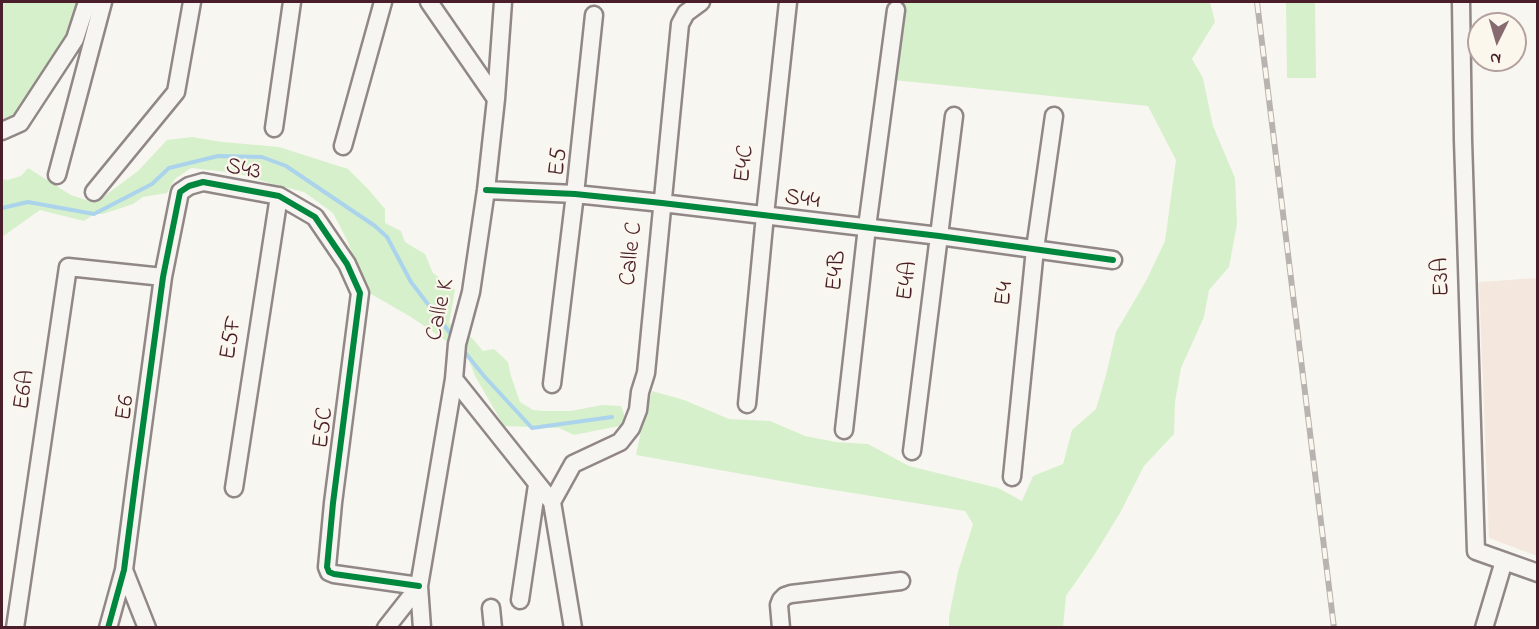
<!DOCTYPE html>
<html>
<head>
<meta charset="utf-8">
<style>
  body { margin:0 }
  #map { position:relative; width:1539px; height:629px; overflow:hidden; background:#f8f6f0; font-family:"Indie Flower",sans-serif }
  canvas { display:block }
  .frame { position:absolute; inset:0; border:3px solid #4a1f2b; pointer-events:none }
  .north { position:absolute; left:1467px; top:12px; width:60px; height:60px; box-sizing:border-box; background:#fbf7ec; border:2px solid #b4a19f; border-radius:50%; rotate:185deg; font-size:16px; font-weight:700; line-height:24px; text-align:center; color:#4a1f2b }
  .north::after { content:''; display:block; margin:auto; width:21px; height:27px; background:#876a70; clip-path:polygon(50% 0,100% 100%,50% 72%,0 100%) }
</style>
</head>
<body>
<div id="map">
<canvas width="1539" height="629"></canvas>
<div class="frame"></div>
<div class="north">N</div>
</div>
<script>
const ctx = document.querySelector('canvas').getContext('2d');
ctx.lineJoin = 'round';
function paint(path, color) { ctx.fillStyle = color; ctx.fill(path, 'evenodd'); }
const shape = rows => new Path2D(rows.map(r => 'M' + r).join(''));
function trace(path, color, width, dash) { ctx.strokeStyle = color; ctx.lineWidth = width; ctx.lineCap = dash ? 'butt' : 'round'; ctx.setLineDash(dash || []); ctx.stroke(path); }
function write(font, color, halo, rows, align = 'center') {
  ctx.font = font + ' "Indie Flower",sans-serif'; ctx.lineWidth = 4.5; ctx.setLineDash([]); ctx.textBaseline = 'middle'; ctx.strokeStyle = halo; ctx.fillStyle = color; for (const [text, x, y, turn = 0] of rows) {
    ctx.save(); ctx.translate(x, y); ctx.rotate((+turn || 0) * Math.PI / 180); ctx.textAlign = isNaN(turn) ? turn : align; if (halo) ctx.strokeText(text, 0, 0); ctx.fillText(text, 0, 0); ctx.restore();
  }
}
paint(shape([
  [1537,278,1538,278,1537,556,1489,538,1479,282]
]), '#f4e8de');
paint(shape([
  [2,2,87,2,20,123,2,131],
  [904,2,1210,2,1215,22,1192,59,1203,78,1213,126,1235,178,1237,224,1229,267,1209,290,1204,317,1181,368,1175,402,1174,434,1144,466,1120,513,1093,557,1066,596,1063,627,949,627,949,617,958,572,973,524,965,511,809,486,636,455,644,417,652,391,684,400,729,419,770,421,805,436,836,442,868,444,909,466,998,488,1022,501,1033,476,1063,464,1072,430,1096,409,1106,375,1116,332,1146,281,1165,241,1176,160,1148,106,894,80],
  [1286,2,1315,2,1316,78,1287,78],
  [192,137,222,142,279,147,348,169,368,189,385,209,385,223,401,231,405,242,425,254,433,273,455,290,449,323,472,338,483,351,494,349,508,362,511,376,520,402,533,410,544,411,571,411,602,405,621,406,626,420,619,426,574,435,559,428,504,426,475,376,467,355,411,317,366,291,347,240,333,213,304,192,276,185,236,173,191,168,175,179,167,193,143,197,133,204,103,214,94,214,84,221,40,210,2,237,2,179,8,180,21,176,28,168,71,195,95,203,138,171,167,140]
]), '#d6f0cb');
trace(shape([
  [2,208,28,202,94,214,152,184,169,168,218,156,262,157,286,166,375,226,387,237,411,282,453,337],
  [463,350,484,376,532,428,612,417]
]), '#abd4ec', 4);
const minor = shape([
  [429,2,496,99],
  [1461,2,1463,140,1476,551,1538,573],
  [274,128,292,2],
  [2,131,20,123,75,39,87,2],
  [343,146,383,2],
  [57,175,103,2],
  [486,190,575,194,662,203,939,236,1113,260],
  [94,192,176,92,192,2],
  [454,379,552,502,573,628],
  [552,384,575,194,594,15],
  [747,404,765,215,788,2],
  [844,430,867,227,896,10],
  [912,451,954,116],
  [1012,477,1035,249,1054,116],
  [234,488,279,196],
  [552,502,573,464,620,442,631,428,638,410,640,392,646,373,680,24,686,13,701,2],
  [124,570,147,628],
  [520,600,537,485],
  [491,608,493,628],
  [15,628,68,267,163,277],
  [108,628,124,570,136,477,163,277,180,192,189,186,203,182,279,196,315,217,347,264,360,293,333,503,327,567,329,572,334,574,419,586],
  [386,628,419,586],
  [422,628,419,586,454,379,457,344,471,292,486,190,496,99,503,2],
  [781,628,779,605,781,600,785,596,791,594,901,581],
  [1484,628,1504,561]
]);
trace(minor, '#918787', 21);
trace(minor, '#f6f5f1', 16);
const rail = shape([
  [1257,2,1334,628]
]);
trace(rail, '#b8b3b1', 6);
trace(rail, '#fbf7ec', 4, [11]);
trace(shape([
  [486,190,575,194,662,203,939,236,1113,260],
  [108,628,124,570,136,477,163,277,180,192,189,186,203,182,279,196,315,217,347,264,360,293,333,503,327,567,329,572,334,574,419,586]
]), '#00873e', 6);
write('24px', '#4a1f2b', '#fbf7ec', [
  ["E5",560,162,-84],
  ["E4C",746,164,-84],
  ["S43",243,171,11],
  ["S44",802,201,7],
  ["Calle C",633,254,-84],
  ["E4B",838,271,-84],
  ["E3A",1443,277,-92],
  ["E4A",909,281,-83],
  ["E4",1006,294,-84],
  ["Calle K",442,310,-78],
  ["E5F",233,338,-81],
  ["E6A",26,390,-82],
  ["E6",127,408,-82],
  ["E5C",325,428,-83]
]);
</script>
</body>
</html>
